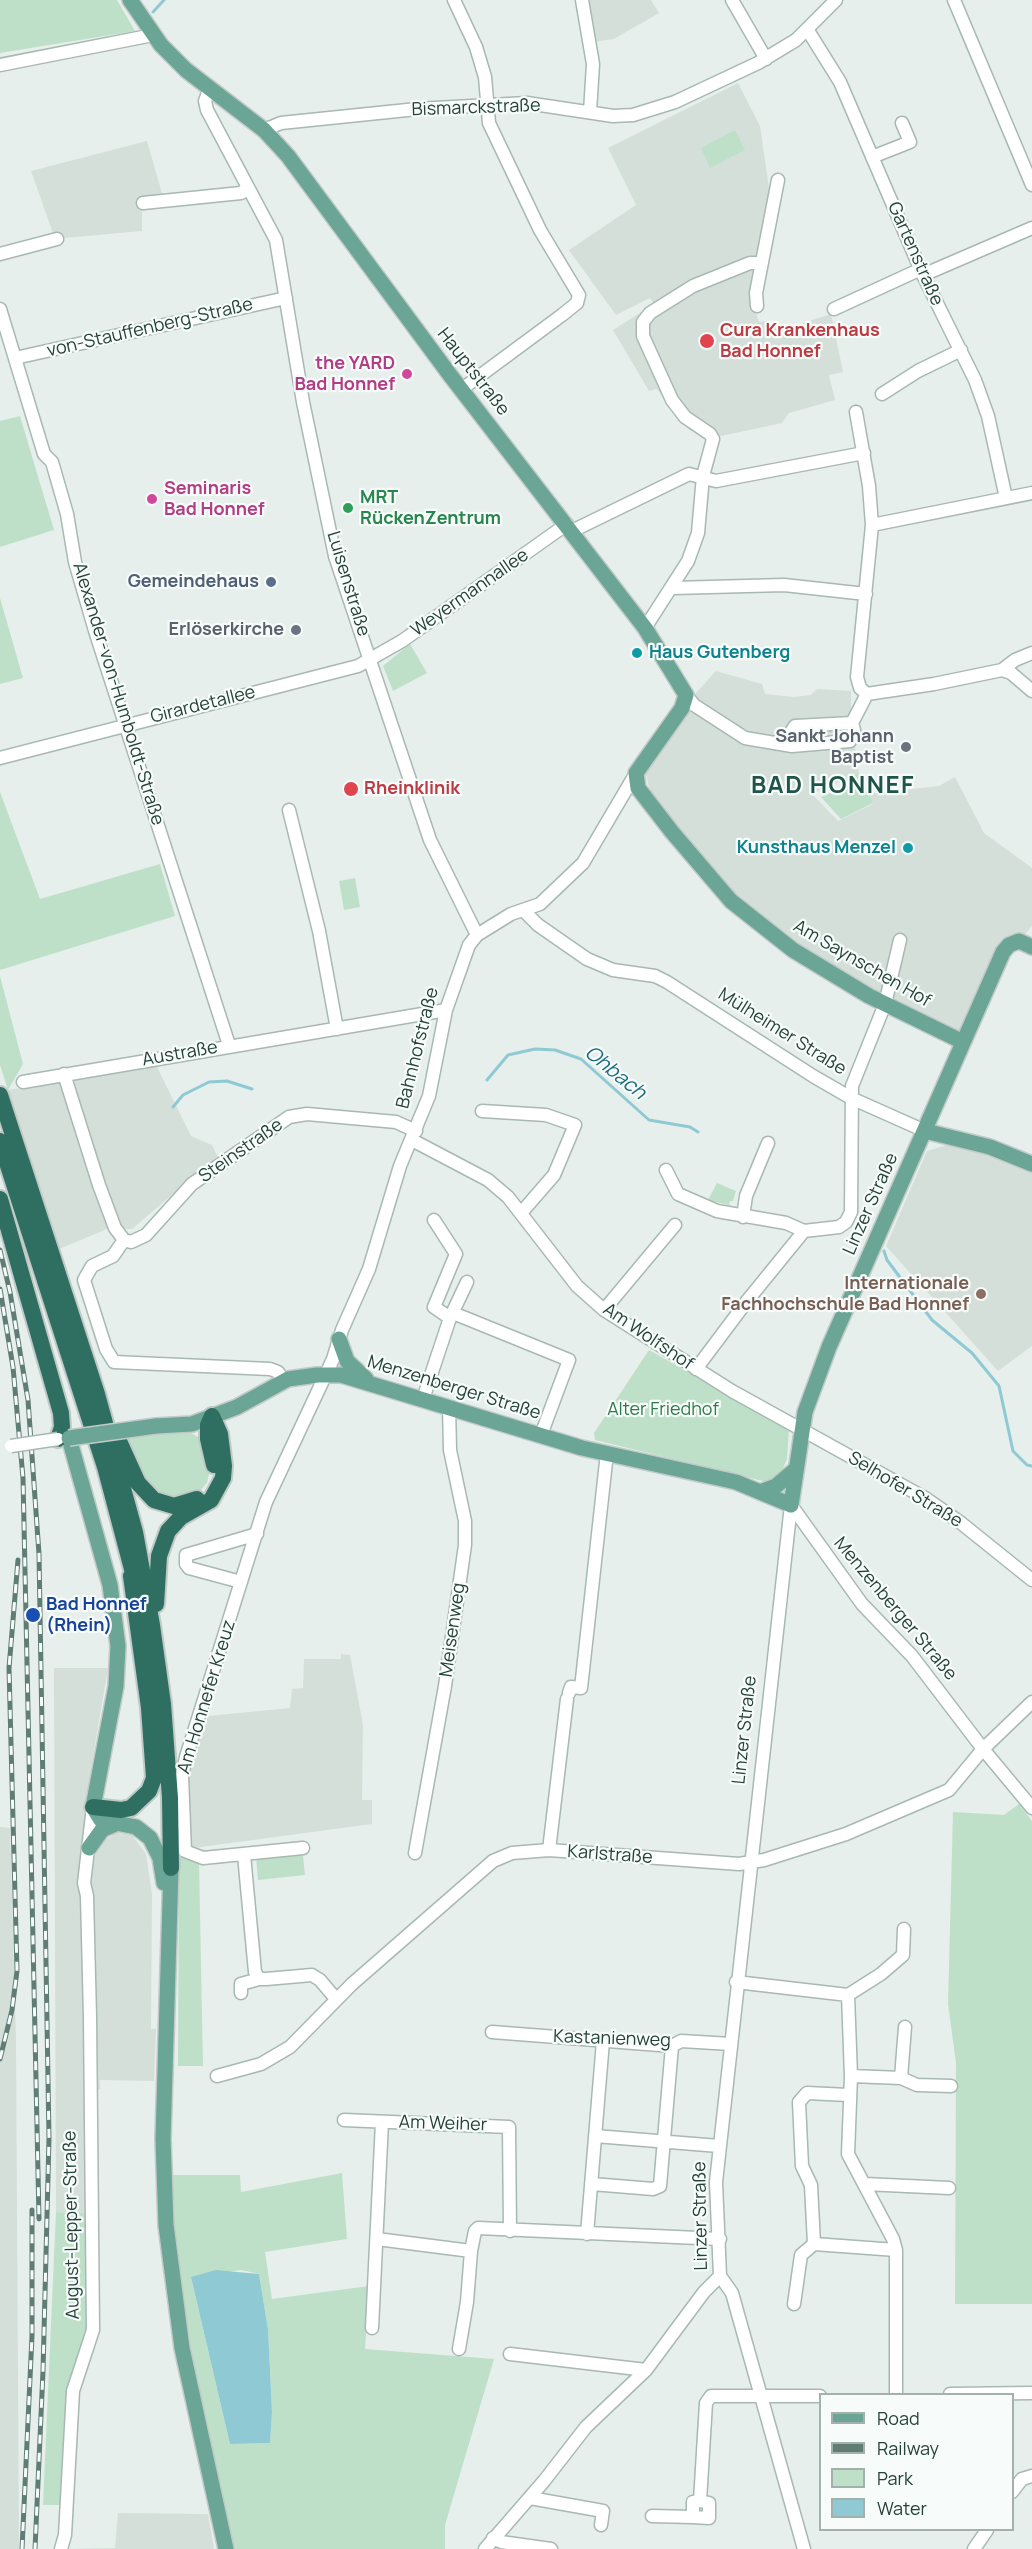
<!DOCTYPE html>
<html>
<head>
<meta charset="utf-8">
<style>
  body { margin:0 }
  #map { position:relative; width:1032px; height:2549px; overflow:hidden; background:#e6efeb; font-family:Manrope,sans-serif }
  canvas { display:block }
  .legend { position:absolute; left:819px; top:2393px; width:195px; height:138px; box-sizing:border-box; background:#f7fbf9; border:2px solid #a3b1ad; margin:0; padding:8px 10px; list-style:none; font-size:18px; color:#24423a }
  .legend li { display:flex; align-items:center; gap:12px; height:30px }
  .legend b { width:30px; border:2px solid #a3b1ad }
</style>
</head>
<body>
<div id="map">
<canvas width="1032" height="2549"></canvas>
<ul class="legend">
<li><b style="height:8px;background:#6aa596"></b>Road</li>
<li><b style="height:8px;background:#5f7d75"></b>Railway</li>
<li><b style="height:16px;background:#bfe0c8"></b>Park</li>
<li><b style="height:16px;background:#8ec9d4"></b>Water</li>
</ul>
</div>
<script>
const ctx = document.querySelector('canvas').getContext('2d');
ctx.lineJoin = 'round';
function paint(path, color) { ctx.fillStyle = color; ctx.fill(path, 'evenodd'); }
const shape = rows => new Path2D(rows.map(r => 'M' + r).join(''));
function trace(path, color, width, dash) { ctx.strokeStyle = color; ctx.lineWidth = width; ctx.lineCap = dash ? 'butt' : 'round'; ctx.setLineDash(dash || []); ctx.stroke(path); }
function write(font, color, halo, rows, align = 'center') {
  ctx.font = font + ' Manrope,sans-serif'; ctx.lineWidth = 4.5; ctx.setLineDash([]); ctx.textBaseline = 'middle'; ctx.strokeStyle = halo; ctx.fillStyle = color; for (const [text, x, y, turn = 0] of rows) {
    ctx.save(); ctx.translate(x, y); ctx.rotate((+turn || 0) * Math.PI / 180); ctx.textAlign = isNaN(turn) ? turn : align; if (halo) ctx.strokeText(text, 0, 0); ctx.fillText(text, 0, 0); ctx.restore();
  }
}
paint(shape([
  [585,0,651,0,659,13,614,39,593,42],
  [738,83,760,126,770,195,752,301,759,322,765,321,789,328,792,336,805,333,803,323,831,314,843,372,829,375,835,400,789,413,782,423,707,439,688,429,657,389,649,391,613,330,654,304,650,298,616,315,569,250,636,205,608,148],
  [147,141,166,207,142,211,142,231,64,238,63,235,54,236,31,171],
  [716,671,762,684,765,694,794,697,811,695,817,689,851,691,851,721,859,773,812,794,838,821,873,804,868,794,939,786,955,777,984,833,1032,868,1032,926,1021,939,1009,937,999,945,961,1032,876,994,776,931,724,886,650,790,645,771,694,695],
  [156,1065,191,1136,212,1145,219,1159,187,1182,132,1229,107,1229,59,1249,8,1090],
  [947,1145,995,1155,1032,1173,1032,1346,998,1371,886,1246,927,1151],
  [341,1654,350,1655,363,1725,362,1800,372,1800,372,1824,186,1849,187,1773,208,1716,290,1708,292,1689,303,1688,304,1659,341,1659],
  [54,1668,108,1668,86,1798,83,1843,100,1843,117,1833,132,1835,146,1854,152,1894,151,2029,156,2029,154,2081,100,2080,100,2089,84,2090,85,2213,56,2212],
  [0,1827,10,1828,16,2041,19,2549,0,2549],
  [118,2513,208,2514,214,2549,65,2549,115,2548]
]), '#d4dfda');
paint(shape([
  [0,0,117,0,135,31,0,53],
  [735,130,745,150,710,168,701,148],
  [20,416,54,530,0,547,0,421],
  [0,598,23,678,0,684],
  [410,644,427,673,393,691,383,666],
  [859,773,873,803,841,819,821,797,839,789,842,780],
  [0,792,40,899,160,864,175,916,0,970],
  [355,878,360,907,344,910,339,881],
  [0,976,23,1064,8,1090,0,1065],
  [717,1183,736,1191,733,1201,730,1201,729,1205,708,1200],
  [649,1350,789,1429,787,1459,781,1473,767,1482,595,1440,594,1433],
  [177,1432,191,1433,198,1437,205,1446,211,1465,207,1483,200,1491,193,1496,176,1500,157,1493,146,1482,124,1439],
  [1019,1804,1032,1821,1032,2304,955,2304,956,2063,948,2004,953,1812,1004,1815],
  [179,1849,199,1862,203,2066,178,2066],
  [297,1852,303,1856,305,1875,258,1880,256,1856],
  [342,2173,347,2239,265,2252,272,2299,369,2286,365,2349,494,2359,445,2525,445,2549,233,2549,197,2389,173,2225,172,2175,240,2175,241,2192],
  [241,2270,259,2274,268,2329,272,2412,270,2443,230,2444,191,2277],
  [56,2212,85,2213,87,2332,63,2505,43,2505]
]), '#bfe0c8');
paint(shape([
  [216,2270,259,2274,268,2329,272,2412,270,2443,230,2444,191,2277]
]), '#8ec9d4');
trace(shape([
  [153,12,164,0],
  [487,1080,508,1055,535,1049,555,1050,581,1059,649,1120,690,1127,698,1132],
  [173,1107,183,1095,209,1082,227,1081,252,1089],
  [884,1251,887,1260,932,1320,972,1353,999,1386,1013,1451,1027,1465,1032,1466]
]), '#8ec9d4', 3);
const minor = shape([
  [454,0,476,47,485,77,489,123,540,230,579,295,577,303,562,315,462,389],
  [582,0,593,64,590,112],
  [732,0,766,59],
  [954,0,1032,185],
  [807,29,840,82,923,275,975,380,988,416,1006,498],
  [0,65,153,35],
  [209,90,205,101,207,110,276,240,303,402,335,556,430,840,477,935],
  [264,130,281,123,417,109,527,103,613,116,633,115,675,102,758,63,796,40,836,0],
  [872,157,910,142,902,123],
  [143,203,241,193,248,188],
  [0,254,57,239],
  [923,275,1032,228],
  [757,306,756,293,778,180],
  [0,309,44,454,52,462,67,514,75,562,96,634,229,1045],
  [834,309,921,269],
  [15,358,286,298],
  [882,394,918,371,961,350],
  [856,412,869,486,872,525,857,677,860,688,867,694],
  [872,525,1032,493],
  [572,531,689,474,716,481,864,453],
  [673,588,784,585,866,594],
  [645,628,688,561,698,533,703,476,713,439,710,434,685,417,672,400,643,336,643,322,650,313,693,286,750,263,761,263],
  [1002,670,1011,673,1032,691],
  [867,694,934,684,1002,670,1015,660,1032,653],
  [686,695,694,705,745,738,792,746,850,741,854,730,852,723,867,694],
  [792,746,791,732,795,726,852,723],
  [0,758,358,666,402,641,567,524],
  [289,810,319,931,337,1029],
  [524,911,538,925,587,959,613,970,655,976,667,982,813,1076,851,1098,925,1131],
  [64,1074,99,1185,115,1228,124,1240],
  [23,1082,446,1010],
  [482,1111,546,1115,575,1125,554,1175,521,1213],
  [412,1140,488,1180,508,1197,577,1286,604,1310,732,1391,925,1498,961,1523,1032,1580],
  [666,1170,678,1194,717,1211,786,1223,804,1231],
  [743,1217,746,1196,768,1143],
  [434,1220,456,1254,434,1307,450,1318],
  [124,1240,131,1242,146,1235,192,1184,289,1117,307,1114,396,1122,416,1131],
  [124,1240,113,1256,92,1266,84,1280,106,1349,114,1362,270,1369,278,1372,284,1381],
  [604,1310,675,1225],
  [453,1313,569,1360,541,1435],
  [696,1369,747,1301,804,1231,839,1227,846,1222,851,1212,852,1086,885,1004,900,940],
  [423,1399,450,1318,467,1282],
  [791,1505,716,2182,720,2276,732,2293,804,2549],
  [791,1505,862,1604,912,1656,983,1749,1032,1808],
  [241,1582,189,1568,186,1564,186,1555,257,1534],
  [569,1693,571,1687,581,1688,607,1453],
  [303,1848,203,1858,185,1851,182,1776,186,1757,266,1502,333,1359,342,1330,369,1269,400,1166,429,1096,446,1010,469,945,477,935,511,914,540,904,583,863,636,773],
  [549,1850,567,1699],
  [415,1853,445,1686,465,1545,465,1521,450,1450,449,1407],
  [244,1855,255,1972,259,1979,266,1979,312,1975,320,1980,336,1999],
  [736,1982,848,1995,851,2076,848,2154,893,2239,896,2250,896,2394],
  [241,1993,241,1984,259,1979],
  [848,1995,881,1974,903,1955,904,1929],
  [492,2032,672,2046,681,2041,731,2044],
  [217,2076,261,2064,290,2047,352,1984,493,1861,512,1853,549,1850,739,1864,764,1860,846,1834,949,1790,983,1749,1032,1702],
  [851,2076,901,2078,917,2085,951,2086],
  [901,2078,905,2027],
  [848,2095,807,2093,799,2102,802,2166,811,2185,814,2244,896,2250],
  [344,2120,509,2127,510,2231],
  [595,2136,719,2146],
  [592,2184,653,2189,660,2186,672,2046],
  [865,2184,949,2188],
  [587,2234,603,2041],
  [377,2239,471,2251],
  [794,2304,801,2255,814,2244],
  [372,2328,382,2122],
  [459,2349,467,2302,471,2251,475,2231,478,2228,720,2239],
  [510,2354,646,2370],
  [950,2394,1032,2393],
  [1012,2492,1022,2479,1032,2476],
  [530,2498,603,2511,601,2525],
  [700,2501,706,2403,711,2396,820,2396],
  [700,2501,709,2503,709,2518,693,2517,693,2502,700,2501],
  [652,2516,693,2517],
  [493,2538,501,2542,551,2549],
  [61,2549,65,2535,73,2391,93,2330,90,2017,87,1896,84,1883,93,1807],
  [485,2549,544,2481,586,2427,646,2370,704,2292,720,2276],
  [974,2549,987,2530]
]);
const major = shape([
  [130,0,161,45,186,70,264,130,288,156,450,375,645,628,686,695,682,708,636,773,638,788,672,832,731,901,793,950,869,996,963,1042],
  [925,1131,990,1147,1032,1164],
  [339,1339,347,1361,366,1379],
  [156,1426,192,1424,237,1407,288,1379,317,1375,341,1375,582,1448,736,1482,791,1505,805,1412,829,1347,1003,952,1009,945,1019,941,1032,947],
  [69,1438,110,1585,118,1646,116,1686,93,1807,101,1820,136,1827,150,1838,160,1858,164,1883],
  [760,1492,776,1486,796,1469],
  [89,1848,102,1830,118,1823],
  [171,1868,163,2139,166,2225,182,2348,226,2549]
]);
const highway = shape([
  [0,1095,97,1394,135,1532,152,1625,163,1704,170,1798,171,1868],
  [0,1141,105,1467,137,1588],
  [0,1199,61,1413,62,1427,58,1439],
  [212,1416,208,1425,208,1439,214,1465],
  [119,1441,138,1483,154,1500,174,1506,197,1499],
  [156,1604,159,1556,168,1531,181,1517,211,1500,223,1478,224,1466,220,1434,212,1416],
  [93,1807,121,1810,131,1808,149,1791,154,1778,149,1708,131,1576]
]);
trace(minor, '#a8b8b2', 15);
trace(major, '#c2cac8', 18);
trace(highway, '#c2cac8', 20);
trace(minor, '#fff', 12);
trace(major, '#6aa596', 15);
trace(highway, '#2f6f62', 16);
const rail = shape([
  [0,1250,10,1292,28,1400,39,1554,49,2138,43,2371,35,2549],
  [0,1289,13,1367,23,1478,39,2219],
  [0,2059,12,2010,17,1971,9,1668,18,1560],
  [22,2549,32,2336,32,2210]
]);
trace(rail, '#5f7d75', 5);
trace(rail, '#f7fbf9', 3, [9]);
const minorBridge = shape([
  [11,1446,58,1439]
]);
const majorBridge = shape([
  [69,1438,156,1426]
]);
trace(minorBridge, '#a8b8b2', 15, []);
trace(majorBridge, '#c2cac8', 18, []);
trace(minorBridge, '#fff', 12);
trace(majorBridge, '#6aa596', 15);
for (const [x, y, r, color] of [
  [707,341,8,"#e0444e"],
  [407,374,6,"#d1479c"],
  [152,499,6,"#d1479c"],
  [348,508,6,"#2e9e5b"],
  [271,582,6,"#5c6f8a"],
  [296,630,6,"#6b7280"],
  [637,653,6,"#0f9aa8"],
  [906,747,6,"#6b7280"],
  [351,789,8,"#e0444e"],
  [908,848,6,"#0f9aa8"],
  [981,1294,6,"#8d6e63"],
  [33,1615,8,"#1a4fb4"]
]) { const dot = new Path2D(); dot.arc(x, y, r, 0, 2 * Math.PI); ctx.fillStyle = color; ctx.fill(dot); trace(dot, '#f7fbf9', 2); }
write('18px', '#24423a', '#f7fbf9', [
  ["Bismarckstraße",476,108,-2],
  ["Gartenstraße",915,254,66],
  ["von-Stauffenberg-Straße",150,328,-13],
  ["Hauptstraße",473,372,52],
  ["Luisenstraße",348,584,73],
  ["Weyermannallee",470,593,-35],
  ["Alexander-von-Humboldt-Straße",118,694,73],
  ["Girardetallee",203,705,-14],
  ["Am Saynschen Hof",862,964,30],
  ["Mülheimer Straße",782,1032,32],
  ["Bahnhofstraße",418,1048,-76],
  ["Austraße",180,1054,-10],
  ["Steinstraße",241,1151,-35],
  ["Linzer Straße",871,1204,-66],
  ["Am Wolfshof",648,1337,34],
  ["Menzenberger Straße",454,1388,17],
  ["Selhofer Straße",905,1490,31],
  ["Menzenberger Straße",895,1609,50],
  ["Meisenweg",453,1630,-82],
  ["Am Honnefer Kreuz",207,1697,-73],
  ["Linzer Straße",745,1730,-84],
  ["Karlstraße",610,1855,4],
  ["Kastanienweg",612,2039,2],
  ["Am Weiher",443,2124,2],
  ["Linzer Straße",701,2216,-91],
  ["August-Lepper-Straße",72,2225,-91]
]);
write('bold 18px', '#be3a42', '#f7fbf9', [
  ["Cura Krankenhaus",720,331],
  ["Bad Honnef",720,352],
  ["Rheinklinik",364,789]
], 'left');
write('bold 18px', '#b23c85', '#f7fbf9', [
  ["the YARD",395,364],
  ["Bad Honnef",395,385],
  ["Seminaris",164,489,"left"],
  ["Bad Honnef",164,510,"left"]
], 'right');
write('bold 18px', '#27864d', '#f7fbf9', [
  ["MRT",360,498],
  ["RückenZentrum",360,519]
], 'left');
write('bold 18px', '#4e5e75', '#f7fbf9', [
  ["Gemeindehaus",259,582]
], 'right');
write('bold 18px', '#5b616d', '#f7fbf9', [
  ["Erlöserkirche",284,630],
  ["Sankt Johann",894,737],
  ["Baptist",894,758]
], 'right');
write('bold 18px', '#0d838f', '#f7fbf9', [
  ["Haus Gutenberg",649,653],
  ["Kunsthaus Menzel",896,848,"right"]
], 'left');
write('bold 18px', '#785e54', '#f7fbf9', [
  ["Internationale",969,1284],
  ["Fachhochschule Bad Honnef",969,1305]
], 'right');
write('18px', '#2d7a4b', '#f7fbf9', [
  ["Alter Friedhof",663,1410]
]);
write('bold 18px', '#164399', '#f7fbf9', [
  ["Bad Honnef",46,1605],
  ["(Rhein)",46,1626]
], 'left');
write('italic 20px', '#1c6f80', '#f7fbf9', [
  ["Ohbach",615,1073,39]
]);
ctx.letterSpacing = '1.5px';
write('bold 24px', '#1f5548', '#f7fbf9', [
  ["BAD HONNEF",833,786]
]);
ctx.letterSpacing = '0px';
</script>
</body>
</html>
